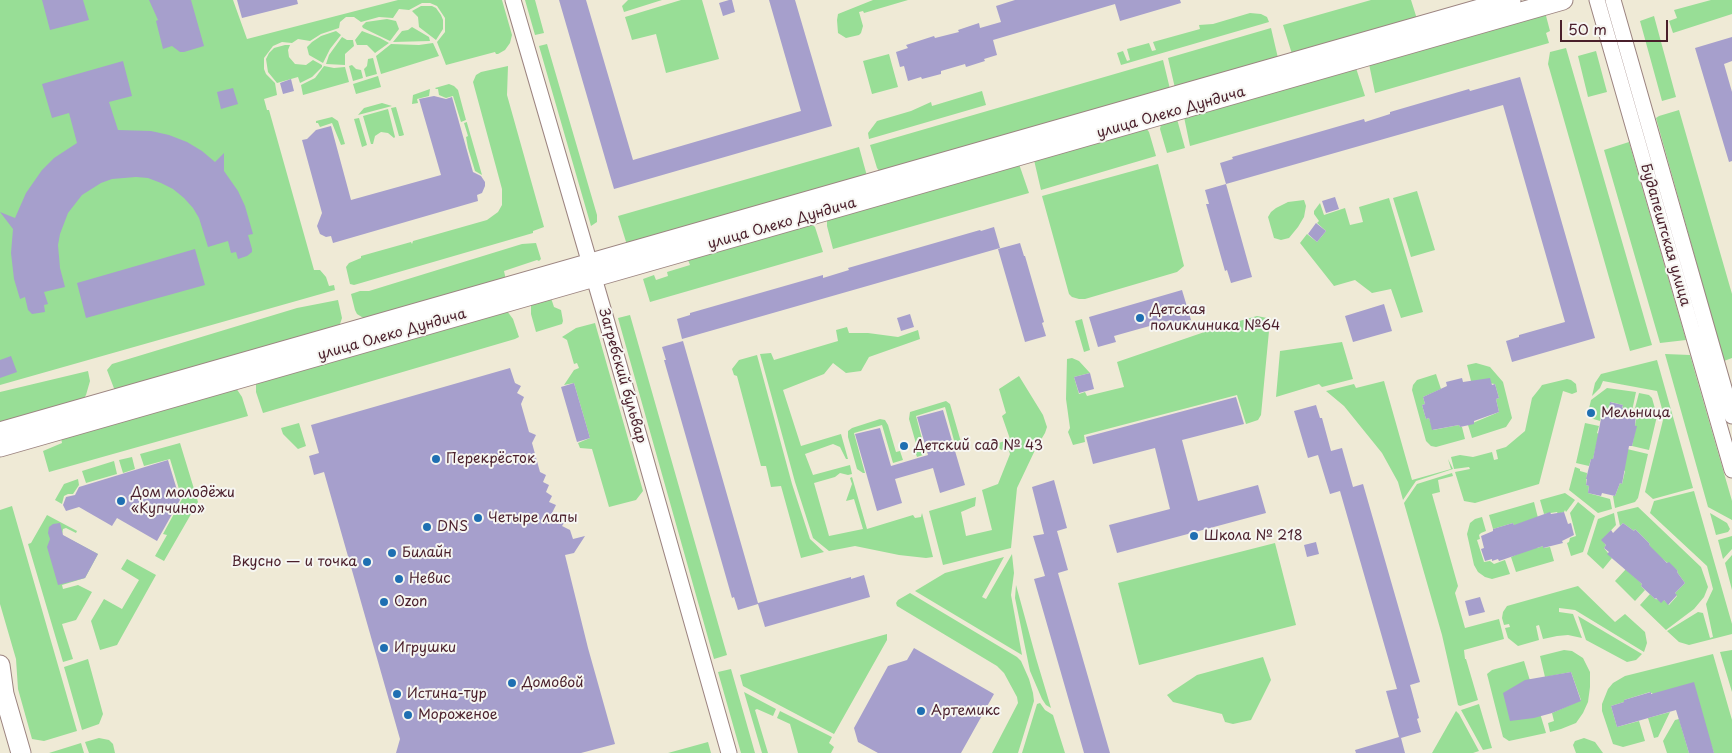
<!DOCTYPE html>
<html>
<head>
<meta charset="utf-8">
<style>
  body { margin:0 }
  #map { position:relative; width:1732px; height:753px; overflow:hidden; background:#efead6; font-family:"Playpen Sans",sans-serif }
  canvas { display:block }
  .scale { position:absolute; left:1560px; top:20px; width:108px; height:22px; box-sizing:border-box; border:2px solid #4a1f2b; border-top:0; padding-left:6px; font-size:15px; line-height:18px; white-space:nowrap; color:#4a1f2b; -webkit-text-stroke:4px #f6f6f2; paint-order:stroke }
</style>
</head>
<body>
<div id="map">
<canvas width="1732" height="753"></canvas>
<div class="scale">50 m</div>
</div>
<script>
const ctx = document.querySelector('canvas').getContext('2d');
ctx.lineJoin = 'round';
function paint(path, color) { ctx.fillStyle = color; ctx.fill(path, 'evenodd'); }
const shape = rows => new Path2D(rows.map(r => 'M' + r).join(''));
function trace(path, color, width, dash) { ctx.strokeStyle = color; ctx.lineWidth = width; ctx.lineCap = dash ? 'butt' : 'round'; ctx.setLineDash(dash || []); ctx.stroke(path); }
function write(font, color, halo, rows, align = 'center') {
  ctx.font = font + ' "Playpen Sans",sans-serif'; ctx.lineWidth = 4; ctx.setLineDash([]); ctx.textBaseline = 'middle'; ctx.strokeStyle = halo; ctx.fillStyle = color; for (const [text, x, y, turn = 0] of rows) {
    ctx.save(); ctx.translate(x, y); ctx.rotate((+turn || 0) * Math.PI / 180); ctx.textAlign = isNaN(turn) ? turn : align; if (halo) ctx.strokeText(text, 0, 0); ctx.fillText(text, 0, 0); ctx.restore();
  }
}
paint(shape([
  [0,0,233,0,247,39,398,0,502,0,512,35,510,43,505,50,498,54,496,54,495,52,446,65,437,42,445,32,445,18,437,6,430,3,422,3,409,10,399,9,393,18,379,17,361,22,354,17,346,17,340,22,339,28,321,34,310,41,298,39,292,43,282,42,273,46,264,58,264,69,266,74,275,83,277,95,264,99,267,110,269,110,314,270,320,270,326,277,329,286,334,285,335,290,0,385],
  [525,0,535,0,544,33,535,35],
  [628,0,662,0,624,12,622,6],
  [681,0,702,0,719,59,666,73,656,34,632,40,625,17],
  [873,0,908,0,864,13,863,11,859,12,863,26,861,33,859,35,846,38,838,33,837,20,838,14],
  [1371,0,1411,0,1417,19,1292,54,1283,25],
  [1711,0,1732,0,1732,14,1673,33,1669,21,1677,18,1674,10],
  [421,6,432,6,436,8,441,15,443,20,443,29,436,40,419,27,418,17,412,11],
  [1545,12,1550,31,1546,33,1549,43,1375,93,1369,64],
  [1250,13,1261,14,1267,17,1269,22,1121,65,1117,53,1123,51,1127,61,1130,60,1127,49,1149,43,1152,51,1156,50,1153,42,1200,29,1199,25,1213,24],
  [1654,16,1676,97,1662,101,1640,21],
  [387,19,396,21,399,29,390,41,363,28,362,26,366,22],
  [412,27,429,37,430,41,393,42,402,31,408,30],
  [1271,28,1278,58,1175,88,1168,58],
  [336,31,341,35,330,49,323,63,309,55,307,47,312,42,321,36],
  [362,31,380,38,389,43,375,53,367,45,357,45,355,40],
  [342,37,347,40,353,40,354,46,345,54,345,65,326,64,329,55],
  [433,43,439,56,381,74,376,56,391,44,419,45],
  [547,44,597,215,597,222,591,226,539,46],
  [285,45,290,45,288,50,289,57,295,64,306,65,313,60,322,65,322,67,312,77,300,83,298,77,277,83,268,72,266,59,269,53,274,48],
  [1566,48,1652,345,1630,351,1548,64,1550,52],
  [1596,51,1607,92,1588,97,1578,56],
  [889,54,898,87,872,94,863,61],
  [373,58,377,74,366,77,364,69,367,66,368,59],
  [1163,60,1170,89,880,172,877,168,870,145],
  [352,65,356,69,361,70,363,78,353,81,349,66],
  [324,66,334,68,345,67,349,82,303,95,301,85,315,78],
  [508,66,507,95,544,227,533,231,533,233,354,285,350,284,346,267,349,263,361,258,361,256,411,242,412,244,413,241,487,220,498,212,502,205,502,189,473,82,476,75,481,72],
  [1356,68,1365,96,1190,146,1184,117],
  [378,76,381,87,356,94,353,84],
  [449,84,454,86,458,90,466,120,461,122,453,96,446,98,439,95,438,89,436,89,435,88],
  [430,89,429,96,417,99,418,103,412,104,413,95],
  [982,91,986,105,869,139,868,133,877,121,911,111,931,102,932,106],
  [382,103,392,106,358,115,364,108],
  [396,107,404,135,401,136,399,136,391,108],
  [388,109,395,137,394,138,388,133,381,132,375,136,373,144,371,144,363,116],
  [1679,110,1732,294,1732,358,1724,361,1656,118,1659,116],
  [332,117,338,121,345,144,341,145,332,123,320,127,318,123,316,123,316,121],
  [359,118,367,145,362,147,354,119],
  [1177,119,1185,148,1167,153,1160,129,1161,124],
  [467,122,467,123,482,175,475,171,468,148,466,137,468,136,464,123],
  [1146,128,1149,132,1156,156,1041,190,1034,160],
  [1629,142,1686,340,1660,343,1604,150],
  [859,147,867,176,627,245,618,216],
  [1019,164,1029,193,833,249,827,226,827,220],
  [1158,164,1184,266,1177,272,1085,299,1079,299,1072,297,1069,294,1042,196],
  [1417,191,1435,250,1411,257,1393,198],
  [1389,198,1423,312,1401,318,1391,289,1372,293,1355,280,1334,286,1300,243,1307,234,1317,242,1326,231,1317,223,1319,221,1314,214,1314,211,1320,203,1324,215,1345,208,1350,225,1363,222,1359,207],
  [1304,200,1306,206,1304,217,1298,227,1289,238,1281,240,1274,238,1268,217,1271,212,1276,208,1288,202],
  [812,224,815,227,823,252,650,302,643,279,654,275,656,280,668,276,667,272,690,265,688,260],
  [536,243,541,259,539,261,537,260,504,271,506,280,365,319,357,314,355,310,351,294,360,291,369,291,522,244],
  [551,298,554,307,561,310,563,321,562,324,536,332,531,314,531,304],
  [338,300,342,318,339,327,252,352,249,350,249,352,115,391,107,370,112,364,297,308],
  [507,311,513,319,519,337,515,339,263,413,256,392,256,382],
  [630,315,727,655,714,659,618,318],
  [1257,316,1267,318,1269,323,1269,331,1261,415,1258,420,1246,424,1237,395,1084,435,1085,442,1073,445,1068,432,1070,428,1066,399,1067,359,1072,358,1079,361,1090,373,1074,377,1079,394,1085,392,1087,396,1124,387,1117,362,1222,326],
  [1082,319,1090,350,1084,352,1075,321],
  [595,323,643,491,636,500,609,507,592,449,580,448,578,443,590,438,574,383,564,385,574,370,579,368,577,363,574,364,567,340,562,337,576,328],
  [847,327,849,333,868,333,898,337,918,330,920,339,869,357,861,371,846,373,833,363,824,374,783,390,801,446,841,434,848,459,846,459,840,447,833,444,805,454,813,475,850,465,852,474,848,475,840,473,835,477,814,483,829,536,863,529,854,499,846,501,852,484,850,478,852,477,867,529,913,515,915,518,921,517,922,513,933,557,926,558,899,555,855,546,829,551,813,538,795,482,760,354,771,353,774,360,838,341,836,330],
  [1342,342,1353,379,1322,387,1319,384,1276,397,1280,351],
  [1665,354,1690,355,1732,501,1732,520,1708,507],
  [757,355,792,484,810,539,824,552,801,558,781,486,771,487,766,466,761,466,737,376,734,375,732,369,739,360],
  [1657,360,1693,488,1653,499,1645,492,1664,416,1657,391,1603,381,1600,388,1592,396,1595,383,1601,374],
  [1476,363,1490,367,1503,382,1512,418,1506,427,1472,438,1468,425,1499,412,1496,399,1499,398,1495,384,1471,381,1467,365],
  [88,371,90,381,86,395,83,400,0,424,0,392],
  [1436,374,1441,389,1423,397,1425,404,1422,405,1426,419,1429,418,1433,430,1459,425,1460,427,1462,427,1465,439,1436,447,1431,446,1426,441,1412,390,1413,385,1417,380],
  [1019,376,1043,415,1047,427,1045,433,1036,448,1017,488,1011,548,943,565,929,511,976,497,975,506,961,512,966,536,992,530,982,490,998,484,1010,454,1008,448,1001,450,996,444,1010,439,1002,416,1006,413,999,389],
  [1567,379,1571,380,1576,384,1577,392,1572,394,1563,391,1539,484,1475,503,1464,501,1455,472,1470,469,1469,467,1454,469,1451,457,1460,455,1473,457,1492,452,1494,460,1498,459,1496,450,1506,447,1525,431,1532,398,1540,388,1542,385],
  [1384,381,1412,480,1451,469,1448,459,1453,469,1416,481,1403,500,1398,482,1382,453,1344,406,1326,391,1354,384,1356,388],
  [236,388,242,397,248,416,49,472,43,451,62,443,61,438],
  [1607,388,1636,392,1632,411,1622,409,1623,405,1611,402,1609,409,1605,408,1604,414,1602,414,1600,421,1587,417,1591,400],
  [1639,393,1649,395,1652,398,1657,416,1649,450,1632,446,1636,426,1635,426,1636,419,1634,418,1634,412],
  [946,401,950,404,961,442,960,446,956,448,945,407,916,416,926,454,917,457,914,448,917,447,909,419,910,412],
  [880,419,885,420,888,425,896,452,900,451,903,460,893,463,882,425,854,433,865,473,863,473,857,469,848,437,848,431,852,428],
  [299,423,306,446,298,449,283,434,281,428],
  [1585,423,1599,426,1597,433,1599,434,1593,459,1591,459,1589,466,1576,463],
  [180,443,198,502,164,561,155,556,167,535,163,534,182,499,170,459,144,466,140,454],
  [1627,449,1648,454,1638,498,1635,502,1615,508,1613,496,1615,496,1620,483,1622,484,1625,471,1623,470],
  [132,457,135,469,123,473,119,460],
  [114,461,117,474,86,483,82,471],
  [1575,467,1580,469,1580,471,1587,473,1586,485,1589,486,1588,493,1610,499,1612,509,1598,513,1569,490],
  [1452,473,1453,476,1438,480,1440,492,1432,494,1458,586,1455,593,1465,628,1499,619,1504,639,1464,650,1465,659,1466,659,1478,700,1460,706,1458,705,1442,635,1404,503,1417,484],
  [78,479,79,485,73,494,68,494,64,496,62,504,55,500,64,484],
  [1694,491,1732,624,1732,634,1689,645,1679,642,1667,631,1698,612,1703,613,1710,638,1713,637,1706,604,1713,589,1707,566,1650,513,1654,501],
  [1565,493,1575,500,1566,512,1565,510,1564,512,1558,514,1557,512,1544,514,1540,500],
  [1534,502,1538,518,1514,526,1513,523,1493,529,1489,515],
  [1578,502,1595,516,1583,552,1571,556,1567,543,1569,542,1570,538,1576,536,1570,513],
  [12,506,77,731,44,741,32,739,18,689,16,659,0,604,0,510],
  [1638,507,1701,567,1708,587,1704,597,1694,609,1666,630,1640,605,1650,594,1655,599,1664,600,1669,605,1677,596,1675,593,1685,583,1677,572,1678,571,1647,547,1650,544,1635,529,1634,531,1623,523,1620,526,1617,512],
  [1614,513,1616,525,1602,540,1606,545,1604,548,1612,558,1603,569,1587,554,1598,519],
  [1710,513,1727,523,1730,529,1728,532,1716,535],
  [47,515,77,531,76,533,66,528,63,529,62,535,98,554,85,578,62,585,63,589,78,585,92,592,76,620,62,624,73,659,63,662,28,544,31,543],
  [1482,517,1486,531,1481,533,1479,535,1480,539,1477,540,1484,562,1490,561,1494,564,1505,560,1510,574,1492,579,1485,577,1478,572,1474,565,1467,534,1470,523,1475,519],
  [1732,536,1732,549,1723,559,1718,540],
  [1275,543,1296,625,1139,665,1118,583],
  [1536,546,1537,548,1543,546,1543,548,1550,547,1554,561,1516,572,1511,557],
  [1012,554,1014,573,1011,595,1022,655,915,591,945,573,1004,557,982,597,986,599],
  [1732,555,1732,590,1725,563],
  [127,559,156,575,117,645,100,650,91,621,104,599,122,609,139,580,121,569],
  [1626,569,1642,584,1641,586,1645,590,1635,601,1615,581],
  [1016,585,1036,658,1051,708,1046,705,1042,699,1030,671,1015,598],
  [1578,586,1615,622,1625,614,1645,632,1647,643,1644,652,1575,610,1559,608,1559,612,1573,614,1582,638,1568,635,1557,636,1543,639,1539,625,1536,626,1539,640,1518,646,1508,638,1505,628,1510,627,1509,624,1504,625,1502,618,1503,612,1507,606],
  [910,593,1017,657,1021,661,1029,679,1033,693,1034,701,1018,753,992,753,1018,703,1017,697,1004,673,997,666,897,606,896,603,898,600],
  [1578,616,1642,654,1636,660,1627,662,1586,640],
  [887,634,887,640,834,734,743,686,740,675],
  [1564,650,1572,651,1583,658,1590,672,1590,687,1588,702,1583,713,1576,723,1561,729,1550,732,1548,723,1554,721,1552,713,1581,700,1571,672,1545,677,1540,656],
  [1732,650,1732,692,1720,652],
  [1713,654,1732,720,1732,753,1714,753,1705,728,1650,692,1624,700,1624,702,1611,706,1617,727,1639,721,1645,741,1623,747,1613,744,1602,711,1602,704,1608,689,1613,683,1625,676],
  [1263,657,1271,680,1251,720,1233,724,1225,722,1222,714,1173,702,1167,695,1197,675],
  [88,659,103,714,99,724,82,730,64,667],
  [1524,661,1546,733,1509,741,1503,737,1487,674,1492,670],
  [731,669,755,753,741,753,718,672],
  [744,692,776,709,773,716,757,709,755,710,768,753,762,753],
  [1040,703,1045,710,1053,715,1065,753,1022,753,1037,704],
  [1479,704,1492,748,1483,750,1461,710],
  [780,711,832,737,829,743,834,747,831,753,798,753,790,724,777,718],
  [1456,711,1459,714,1479,751,1473,753,1432,753],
  [1670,712,1658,737,1654,738,1648,718],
  [1679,719,1689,753,1667,753,1663,741,1675,720],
  [99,738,109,740,113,744,115,753,89,753,85,742],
  [1584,738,1595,742,1603,753,1576,753,1573,745,1575,741],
  [708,742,711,753,668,753],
  [81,743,84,753,49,753]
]), '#98de96');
paint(shape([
  [42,0,83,0,89,20,50,30],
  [149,0,191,0,204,46,184,52,180,52,172,46,163,49,156,21,158,20],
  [237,0,297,0,298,4,242,18],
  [559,0,586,0,633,160,801,111,769,0,795,0,832,126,614,189],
  [729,0,732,0,735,12,723,16,719,3],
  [1015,0,1180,0,1181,3,1120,21,1115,4,993,40,997,55,984,59,985,61,966,67,965,64,941,71,941,74,922,79,921,77,908,81,904,66,900,67,896,52,908,48,906,45,934,36,935,38,959,32,958,30,979,23,980,28,1001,22,996,6],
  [1732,37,1732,61,1724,64,1732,92,1732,161,1729,162,1695,48],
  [123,61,132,96,109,102,118,130,151,131,169,135,187,142,202,151,215,162,224,153,224,171,238,191,245,206,253,234,248,235,252,249,252,252,247,256,238,259,236,252,231,253,228,241,208,247,199,218,193,208,184,198,173,189,161,183,148,178,136,177,112,179,101,183,82,195,68,213,60,234,58,245,60,268,65,287,44,292,48,304,44,305,45,312,32,314,28,310,25,297,20,299,14,279,11,253,13,229,0,212,15,218,26,193,42,170,54,158,77,143,69,113,52,118,42,84],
  [1520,77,1595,338,1512,362,1506,341,1519,337,1519,335,1565,322,1503,105,1226,184,1220,163,1233,159,1232,157,1364,119,1365,122,1390,114,1390,112,1469,89,1470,91],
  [291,79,294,91,283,94,280,83],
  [233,88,238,104,221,109,217,92],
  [434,96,446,99,452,97,473,172,481,176,485,182,485,186,482,193,477,195,478,201,333,243,331,236,326,237,320,234,317,226,322,213,302,140,307,139,316,130,331,126,351,200,441,175,419,99],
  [1226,184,1252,277,1231,283,1227,270,1225,271,1206,204,1209,204,1205,190],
  [1335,197,1339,209,1326,213,1322,201],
  [1316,223,1326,231,1317,242,1308,234],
  [994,227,1000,248,682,339,677,319,690,315,690,313,823,275,823,278,849,270,848,268,980,230,981,231],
  [1020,243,1024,256,1025,256,1044,322,1042,323,1046,336,1025,342,998,249],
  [195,249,205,285,86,318,77,283],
  [1182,290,1191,320,1172,325,1171,320,1114,336,1116,342,1098,347,1089,317],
  [1384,304,1392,331,1353,342,1345,316],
  [910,314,914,327,901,331,897,318],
  [683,341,758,603,851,577,851,579,864,575,870,597,765,627,758,604,738,610,734,597,732,598,664,360,666,360,662,347],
  [11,356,17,372,0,378,0,360],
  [510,368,515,383,521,386,517,393,524,397,521,404,529,432,536,435,532,443,540,472,546,475,543,482,549,485,546,492,552,496,549,502,556,505,552,513,558,516,557,519,564,523,562,526,570,530,573,539,585,536,574,553,565,555,588,648,615,744,581,753,396,753,400,739,324,472,314,475,309,456,319,453,311,425],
  [1090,373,1094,389,1079,393,1074,377],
  [1462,378,1463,382,1490,378,1492,385,1495,384,1499,398,1496,399,1499,412,1474,421,1474,424,1460,427,1459,425,1432,430,1429,418,1426,419,1422,405,1425,404,1423,397,1447,386,1446,382],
  [574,383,590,438,577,442,561,387],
  [1236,397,1244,424,1182,440,1198,501,1258,485,1266,513,1117,553,1109,525,1170,509,1155,448,1093,464,1086,437],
  [1610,402,1623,405,1622,408,1636,412,1635,426,1637,426,1632,446,1629,446,1622,484,1620,483,1615,496,1602,493,1601,496,1588,493,1589,486,1586,485,1587,479,1586,479,1591,459,1593,459,1602,414,1604,414,1605,408,1609,409],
  [1316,405,1320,418,1322,418,1331,451,1342,448,1353,487,1363,484,1420,682,1410,685,1419,718,1417,719,1421,732,1401,738,1405,753,1356,753,1355,750,1399,737,1386,691,1397,689,1340,491,1330,494,1318,455,1308,458,1294,411],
  [943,410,965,485,940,493,933,468,895,479,902,503,877,511,855,434,880,428,891,466,928,455,917,417],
  [168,460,180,500,157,541,117,518,112,526,79,507,66,511,63,505,66,497,75,495,79,487],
  [1054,480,1067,528,1057,531,1068,570,1058,573,1110,753,1084,753,1034,579,1045,576,1033,536,1044,534,1032,487],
  [1550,512,1551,514,1564,512,1568,524,1571,523,1574,535,1562,541,1563,543,1543,548,1543,546,1499,561,1498,559,1492,561,1492,559,1485,561,1481,549,1484,548,1481,536,1493,531,1493,529,1513,523,1514,525],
  [60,523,63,535,98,554,85,578,58,585,47,547,50,539,48,533,49,527,53,524],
  [1623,523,1634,531,1635,529,1650,544,1649,545,1667,563,1669,562,1678,571,1677,572,1685,583,1675,593,1677,595,1668,605,1664,600,1661,603,1656,598,1655,599,1641,586,1642,584,1607,554,1609,552,1604,548,1606,545,1601,540,1611,530,1613,533],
  [1316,542,1319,554,1307,557,1304,545],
  [1480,597,1485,612,1469,616,1465,601],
  [914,648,994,694,961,753,878,753,858,742,854,728,888,666,907,660],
  [1571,672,1581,701,1552,713,1534,718,1510,721,1503,693,1525,680],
  [1694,682,1714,753,1689,753,1676,710,1617,727,1611,706,1624,702,1624,700,1651,692,1651,694]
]), '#a69fcc');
const minor = shape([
  [513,0,604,312,729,753],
  [1597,0,1732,470],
  [1613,0,1732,416]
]);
const tertiary = shape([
  [0,432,1511,0],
  [0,447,1563,0],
  [0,665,4,694,21,753]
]);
trace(minor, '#9c8480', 17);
trace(tertiary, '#9c8480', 21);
trace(minor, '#fff', 15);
trace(tertiary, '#fff', 19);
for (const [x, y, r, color] of [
  [1140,318,5,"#1f6fb2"],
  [1591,413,5,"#1f6fb2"],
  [904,446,5,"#1f6fb2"],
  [436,459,5,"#1f6fb2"],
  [121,501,5,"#1f6fb2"],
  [478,518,5,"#1f6fb2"],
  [427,527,5,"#1f6fb2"],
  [1194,536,5,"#1f6fb2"],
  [392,553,5,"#1f6fb2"],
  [367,562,5,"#1f6fb2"],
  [399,579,5,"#1f6fb2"],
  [384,602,5,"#1f6fb2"],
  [384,648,5,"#1f6fb2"],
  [512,683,5,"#1f6fb2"],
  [397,694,5,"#1f6fb2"],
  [921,711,5,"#1f6fb2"],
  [408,715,5,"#1f6fb2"]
]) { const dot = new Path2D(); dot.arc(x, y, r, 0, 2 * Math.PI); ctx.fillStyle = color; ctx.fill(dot); trace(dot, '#f6f6f2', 2); }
write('14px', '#4a1f2b', '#f6f6f2', [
  ["улица Олеко Дундича",1171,113,-16],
  ["улица Олеко Дундича",782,224,-16],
  ["Будапештская улица",1665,235,74],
  ["улица Олеко Дундича",392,335,-16],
  ["Загребский бульвар",622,376,74]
]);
write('14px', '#4a1f2b', '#f6f6f2', [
  ["Детская",1150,310],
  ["поликлиника №64",1150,326],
  ["Мельница",1601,413],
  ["Детский сад № 43",914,446],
  ["Перекрёсток",446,459],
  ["Дом молодёжи",131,493],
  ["«Купчино»",131,509],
  ["Четыре лапы",488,518],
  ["DNS",437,527],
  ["Школа № 218",1204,536],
  ["Билайн",402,553],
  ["Вкусно — и точка",357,562,"right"],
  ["Невис",409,579],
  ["Ozon",394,602],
  ["Игрушки",394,648],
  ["Домовой",522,683],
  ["Истина-тур",407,694],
  ["Артемикс",931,711],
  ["Мороженое",418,715]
], 'left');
</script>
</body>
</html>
